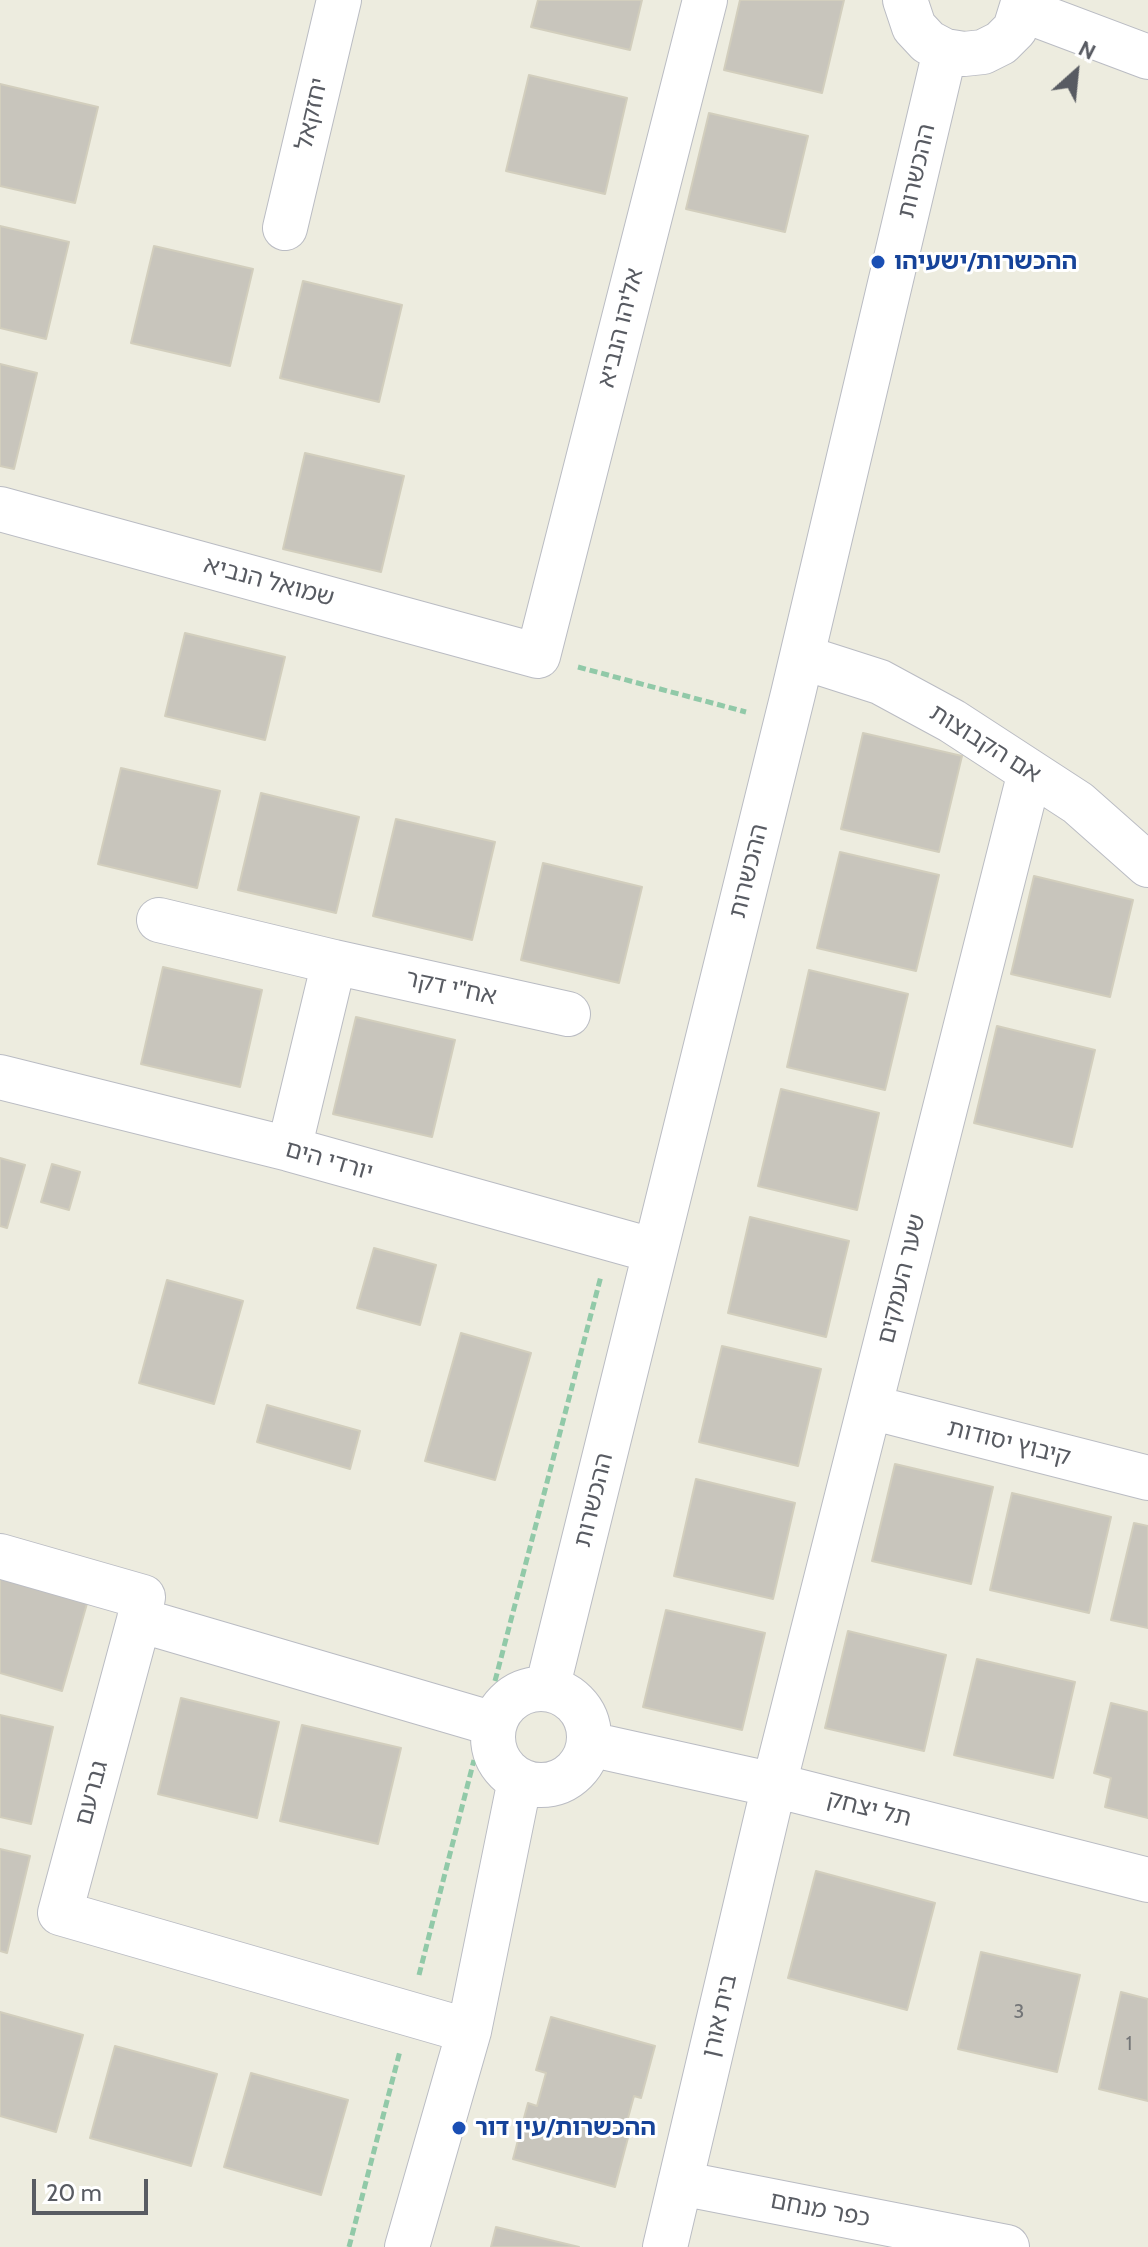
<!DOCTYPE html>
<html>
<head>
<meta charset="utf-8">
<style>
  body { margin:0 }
  #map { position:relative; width:1148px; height:2247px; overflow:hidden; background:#edecdf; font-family:Cabin,sans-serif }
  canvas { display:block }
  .north { position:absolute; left:1036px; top:32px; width:80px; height:80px; -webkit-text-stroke:6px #fff; paint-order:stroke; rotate:27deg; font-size:22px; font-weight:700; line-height:32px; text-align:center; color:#585b62 }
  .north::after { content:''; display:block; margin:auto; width:28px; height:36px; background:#585b62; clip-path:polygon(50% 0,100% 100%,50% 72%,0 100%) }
  .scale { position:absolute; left:32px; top:2179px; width:116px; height:36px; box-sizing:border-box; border:4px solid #585b62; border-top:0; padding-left:10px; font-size:24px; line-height:28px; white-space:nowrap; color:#585b62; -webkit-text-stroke:6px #fff; paint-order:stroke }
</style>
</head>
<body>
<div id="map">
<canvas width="1148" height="2247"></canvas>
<div class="north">N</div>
<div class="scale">20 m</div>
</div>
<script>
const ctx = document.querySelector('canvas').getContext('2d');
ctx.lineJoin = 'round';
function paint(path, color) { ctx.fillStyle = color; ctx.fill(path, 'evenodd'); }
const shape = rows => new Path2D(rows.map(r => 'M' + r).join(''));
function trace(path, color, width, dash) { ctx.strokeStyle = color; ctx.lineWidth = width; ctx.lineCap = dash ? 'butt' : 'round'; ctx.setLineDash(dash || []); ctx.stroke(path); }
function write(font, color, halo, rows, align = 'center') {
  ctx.font = font + ' Cabin,"Noto Sans Hebrew",sans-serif'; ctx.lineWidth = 6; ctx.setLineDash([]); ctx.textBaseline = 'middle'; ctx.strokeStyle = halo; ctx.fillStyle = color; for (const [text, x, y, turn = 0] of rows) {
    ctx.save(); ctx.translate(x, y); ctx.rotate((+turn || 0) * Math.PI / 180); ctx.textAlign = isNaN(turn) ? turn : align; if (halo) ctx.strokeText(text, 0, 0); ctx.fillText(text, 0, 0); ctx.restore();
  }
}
const building = shape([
  [538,0,642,0,630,50,531,27,538,0],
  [740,0,844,0,822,93,724,70,740,0],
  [529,75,627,98,605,194,506,171,529,75],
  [0,84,98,107,75,203,0,186,0,84],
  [709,113,808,136,785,232,686,209,709,113],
  [0,226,69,242,46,339,0,328,0,226],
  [154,246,253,269,230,366,131,343,154,246],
  [303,281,402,305,379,402,280,378,303,281],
  [0,364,37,373,14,469,0,466,0,364],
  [305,453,404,476,381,572,283,549,305,453],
  [185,633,285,657,265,740,165,716,185,633],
  [863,733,962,756,939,852,841,829,863,733],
  [121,768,220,791,197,888,98,864,121,768],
  [261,793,359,817,336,913,238,890,261,793],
  [396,819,495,842,472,940,373,916,396,819],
  [840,852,939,875,916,971,817,948,840,852],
  [543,863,642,887,619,983,521,960,543,863],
  [1034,876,1133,900,1110,997,1011,974,1034,876],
  [163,967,262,990,240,1087,141,1064,163,967],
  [809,970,908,994,885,1090,787,1067,809,970],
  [356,1017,455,1040,432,1137,333,1114,356,1017],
  [997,1026,1095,1050,1072,1147,974,1123,997,1026],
  [781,1089,879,1113,857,1210,758,1186,781,1089],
  [0,1158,25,1165,7,1228,0,1226,0,1158],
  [52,1164,80,1172,69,1210,41,1202,52,1164],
  [750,1217,849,1241,826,1337,728,1313,750,1217],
  [374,1248,436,1265,420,1325,357,1308,374,1248],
  [167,1280,243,1301,214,1404,139,1383,167,1280],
  [461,1333,531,1353,495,1480,425,1461,461,1333],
  [722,1346,821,1369,798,1466,699,1442,722,1346],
  [267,1405,360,1431,350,1469,257,1442,267,1405],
  [895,1464,993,1487,971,1584,872,1561,895,1464],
  [696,1479,795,1503,773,1599,674,1576,696,1479],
  [1012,1493,1111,1517,1089,1613,990,1590,1012,1493],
  [1134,1523,1148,1526,1148,1628,1111,1620,1134,1523],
  [0,1575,88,1600,62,1691,0,1673,0,1575],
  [666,1610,765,1633,742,1730,643,1707,666,1610],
  [848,1631,946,1655,924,1751,825,1728,848,1631],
  [977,1659,1075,1682,1053,1778,954,1755,977,1659],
  [181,1698,279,1722,257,1818,158,1794,181,1698],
  [1111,1703,1148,1712,1148,1818,1105,1807,1111,1778,1094,1773,1111,1703],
  [0,1715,53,1727,31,1824,0,1817,0,1715],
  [302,1725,401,1748,378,1844,280,1821,302,1725],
  [0,1849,30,1856,7,1953,0,1951,0,1849],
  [816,1871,935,1903,907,2010,788,1978,816,1871],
  [981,1952,1080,1975,1057,2072,958,2049,981,1952],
  [1121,1992,1148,1999,1148,2101,1099,2089,1121,1992],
  [0,2012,83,2035,56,2132,0,2116,0,2012],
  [551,2017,655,2046,641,2098,634,2096,625,2129,630,2130,615,2187,513,2159,528,2103,537,2106,546,2073,536,2070,551,2017],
  [115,2046,217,2074,191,2166,90,2138,115,2046],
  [251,2073,348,2100,321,2195,224,2167,251,2073],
  [496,2227,579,2247,491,2247,496,2227]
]);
paint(building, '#c8c5bc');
trace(building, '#d2cebd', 2);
const minor = shape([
  [905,0,914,27,928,42,945,51,964,54,983,52,1001,43,1015,29,1024,0],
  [1023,10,1148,57],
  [285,228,339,0],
  [0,509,538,656,705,0],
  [802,657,880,682,952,721,1078,803,1148,865],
  [159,920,334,962],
  [0,1077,289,1149,655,1251],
  [289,1149,334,962,568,1014],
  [870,1407,1148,1478],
  [0,1556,143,1597,139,1620],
  '493 1737a48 48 0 1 1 96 0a48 48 0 1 1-96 0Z',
  [547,1689,793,694,945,51],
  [589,1744,774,1785,1148,1880],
  [469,2031,60,1913,139,1620,494,1724],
  [680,2183,1007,2247],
  [407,2247,469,2031,520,1780],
  [665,2247,774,1785,1030,772]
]);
trace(minor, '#babcc3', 46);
trace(shape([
  [578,667,746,712],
  [495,1681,601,1276],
  [419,1975,474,1760],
  [349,2247,400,2051]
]), '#91c9a8', 5, [8, 4]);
trace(minor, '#fff', 44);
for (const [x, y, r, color] of [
  [878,262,8,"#1a4fb4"],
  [459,2128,8,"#1a4fb4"]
]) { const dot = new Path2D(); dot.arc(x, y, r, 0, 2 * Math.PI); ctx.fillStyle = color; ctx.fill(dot); trace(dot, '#fff', 3); }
write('20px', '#747678', null, [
  ["3",1019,2012],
  ["1",1129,2044]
]);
write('24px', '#585b62', '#fff', [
  ["יחזקאל",312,114,-77],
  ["ההכשרות",917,171,-77],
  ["אליהו הנביא",621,328,-76],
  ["שמואל הנביא",269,582,15],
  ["אם הקבוצות",985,744,32],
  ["ההכשרות",749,871,-76],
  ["אח\"י דקר",451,988,12],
  ["יורדי הים",329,1161,16],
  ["שער העמקים",902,1279,-76],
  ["קיבוץ יסודות",1009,1443,14],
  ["ההכשרות",594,1500,-76],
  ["גברעם",92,1793,-75],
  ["תל יצחק",869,1809,14],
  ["בית אורן",720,2016,-77],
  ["כפר מנחם",820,2210,11]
]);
write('bold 24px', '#164399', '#fff', [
  ["ההכשרות/ישעיהו",894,262],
  ["ההכשרות/עין דור",475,2128]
], 'left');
</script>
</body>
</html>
